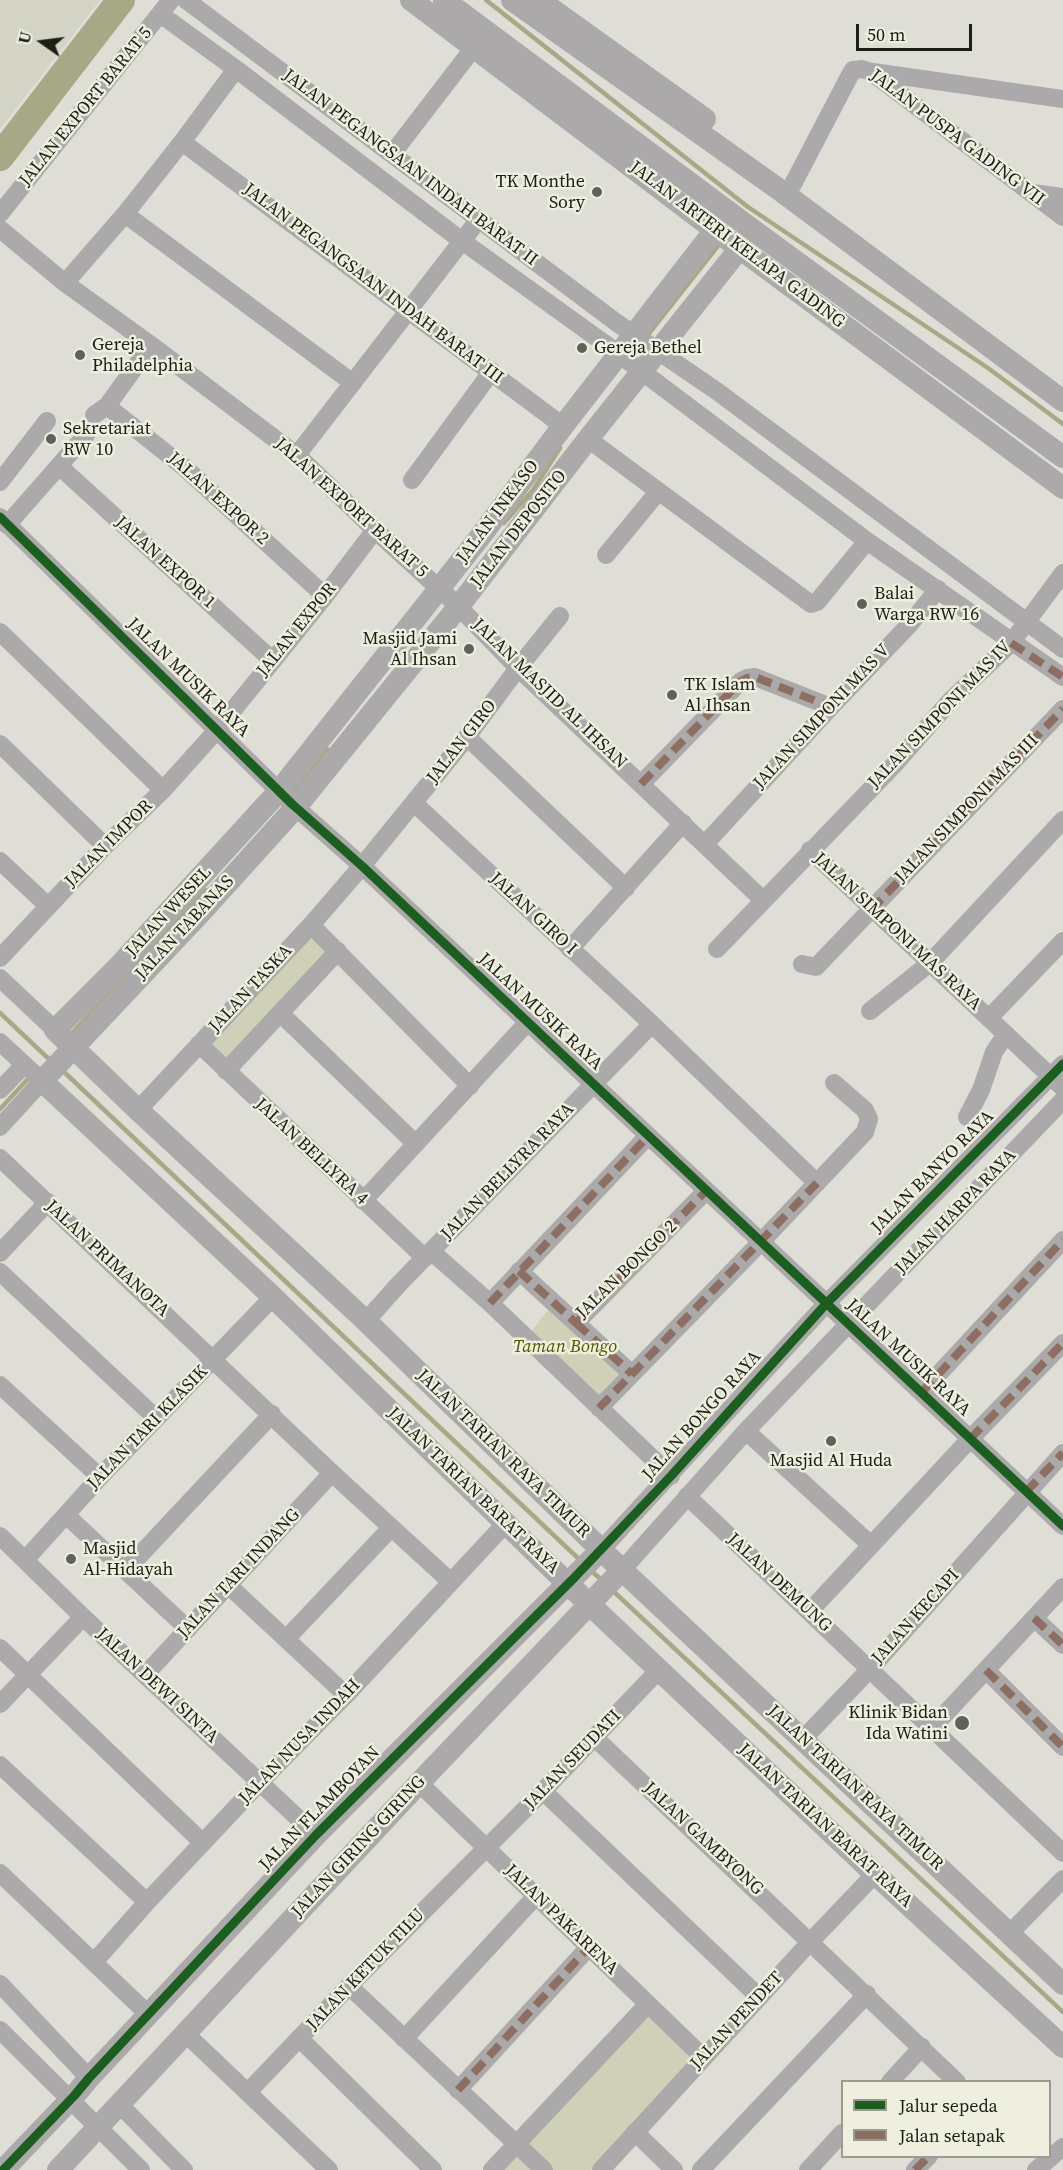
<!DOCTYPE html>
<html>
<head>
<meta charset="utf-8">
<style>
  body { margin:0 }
  #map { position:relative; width:1063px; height:2170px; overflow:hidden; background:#deded6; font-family:"Source Serif 4",serif }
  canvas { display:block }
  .legend { position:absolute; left:841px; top:2080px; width:210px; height:78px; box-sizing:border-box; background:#eeefdf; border:2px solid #9b9b90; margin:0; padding:8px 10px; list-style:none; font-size:18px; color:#1e1e19 }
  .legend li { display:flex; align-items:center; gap:12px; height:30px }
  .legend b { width:30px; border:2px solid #9b9b90 }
  .north { position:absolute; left:12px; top:12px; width:60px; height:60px; -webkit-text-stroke:4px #eeefdf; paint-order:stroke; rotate:284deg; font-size:16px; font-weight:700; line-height:24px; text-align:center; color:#1e1e19 }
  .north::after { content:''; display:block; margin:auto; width:21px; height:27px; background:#1e1e19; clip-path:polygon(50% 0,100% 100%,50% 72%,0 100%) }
  .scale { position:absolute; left:856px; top:24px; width:116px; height:27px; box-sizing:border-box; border:3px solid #1e1e19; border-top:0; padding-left:8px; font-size:18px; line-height:21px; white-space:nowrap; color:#1e1e19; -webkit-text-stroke:4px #eeefdf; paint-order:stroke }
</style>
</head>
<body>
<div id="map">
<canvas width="1063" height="2170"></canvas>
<ul class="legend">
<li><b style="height:8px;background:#1b5e20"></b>Jalur sepeda</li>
<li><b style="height:8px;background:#8d6e63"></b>Jalan setapak</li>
</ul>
<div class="north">U</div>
<div class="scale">50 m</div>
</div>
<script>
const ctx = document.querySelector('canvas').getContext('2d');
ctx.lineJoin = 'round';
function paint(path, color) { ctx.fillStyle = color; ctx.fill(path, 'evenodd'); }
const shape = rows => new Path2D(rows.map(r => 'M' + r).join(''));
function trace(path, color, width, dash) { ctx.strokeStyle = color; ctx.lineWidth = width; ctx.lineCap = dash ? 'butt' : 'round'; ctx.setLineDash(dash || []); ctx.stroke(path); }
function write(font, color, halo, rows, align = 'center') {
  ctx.font = font + ' "Source Serif 4",serif'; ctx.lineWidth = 5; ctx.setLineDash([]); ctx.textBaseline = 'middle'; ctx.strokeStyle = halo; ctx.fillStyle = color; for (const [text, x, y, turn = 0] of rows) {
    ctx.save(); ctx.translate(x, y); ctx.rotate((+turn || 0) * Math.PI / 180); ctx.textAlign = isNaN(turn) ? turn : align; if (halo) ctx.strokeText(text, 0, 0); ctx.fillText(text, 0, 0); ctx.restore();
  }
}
paint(shape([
  [0,0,100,0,0,129]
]), '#d3d4c5');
paint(shape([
  [311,932,328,950,226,1060,206,1038],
  [550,1308,628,1375,600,1403,524,1340],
  [649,2014,696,2058,591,2170,502,2170]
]), '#ced0b7');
trace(shape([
  [486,0,748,207,988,368,1063,424],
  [646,337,721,242],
  [504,523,533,490,560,448],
  [290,797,327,749],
  [0,1013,51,1061],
  [70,1035,206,890],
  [62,1070,581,1561],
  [0,1109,27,1080],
  [589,1569,603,1581],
  [611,1589,1063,2012]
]), '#a7a986', 4.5);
trace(shape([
  [0,157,121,0]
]), '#a7a986', 28);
trace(shape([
  [186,0,617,323,718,392,1063,649],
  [160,14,236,69,462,241,604,343,867,541,1063,677],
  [873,72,1063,99],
  [182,142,563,426],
  [392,154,475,46],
  [793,184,850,75,853,70,862,69,871,72,1063,217],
  [1033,193,1063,197],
  [0,214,171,0],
  [125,214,353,383],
  [0,229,65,283,151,345,299,457,375,530,456,604,518,668,763,900],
  [65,283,125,214,182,142,236,69],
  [107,406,185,468,325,596],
  [94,415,107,406,151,345],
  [588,439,811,604,817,602,867,541],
  [297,455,479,219],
  [59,466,272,660],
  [412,480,492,371],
  [0,482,47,421],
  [0,517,292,804,362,866,1063,1526],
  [7,525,86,435],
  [606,555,658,492],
  [0,632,163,790],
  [467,737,626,888],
  [0,744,105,846],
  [641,784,741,681,747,678,755,677,831,707],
  [414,803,652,1024,817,1183],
  [705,844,831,707,910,624,938,589],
  [810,850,1063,1088],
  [0,861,48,906],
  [311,925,470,1086],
  [570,949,683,823],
  [717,949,894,765,951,700,1011,643,1063,573],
  [0,958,105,846,163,790,217,730,325,596,375,530],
  [802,964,816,967,1063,709],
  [0,978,55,1030],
  [870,1011,930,963,1063,820],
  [280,1013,416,1144],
  [989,1018,1063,941],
  [0,1042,42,1081,0,1127],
  [199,1044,425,1258],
  [226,1071,338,951],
  [0,1090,24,1065],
  [138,1110,311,925,362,866,467,737,518,668,560,616],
  [967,1117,981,1090,994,1052,1006,1034],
  [0,1158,332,1473,451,1582],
  [363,1201,527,1023],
  [432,1252,490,1303,671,1476],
  [0,1253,48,1202],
  [519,1271,576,1323,706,1191],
  [0,1272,156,1418],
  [490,1303,648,1136],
  [366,1321,398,1285,652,1024],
  [576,1323,632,1374],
  [0,1385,100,1477],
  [922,1392,1063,1240],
  [599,1408,761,1242,865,1132,869,1119,865,1110,834,1083],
  [746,1431,871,1545],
  [687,1496,1063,1853],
  [66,1515,188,1629],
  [0,1536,83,1617,316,1835],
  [602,1549,826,1304,1063,1064],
  [25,1560,100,1477,273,1297],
  [622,1570,746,1431,1063,1100],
  [125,1571,272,1414],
  [229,1586,346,1695],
  [809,1612,970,1439,1063,1343],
  [1034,1618,1063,1645],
  [287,1638,391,1528],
  [0,1648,203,1843],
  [986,1670,1063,1747],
  [145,1675,332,1473],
  [0,1704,83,1617],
  [932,1728,1063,1587],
  [595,1738,957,2082],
  [803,1739,870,1669,1063,1453],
  [0,1765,147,1902],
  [419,1783,704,2058],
  [543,1791,759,1997],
  [0,1873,148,2014],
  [1009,1934,1063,1879],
  [95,1961,147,1902,260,1782,346,1695,506,1523],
  [0,1984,89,2078],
  [349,1986,544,2170],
  [0,2030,141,2170],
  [185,2033,329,2170],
  [299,2038,433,2170],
  [404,2039,536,1896],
  [890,2082,922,2047],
  [458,2090,589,1947],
  [248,2092,349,1986,543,1791,659,1670],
  [120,2105,184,2170],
  [635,2132,674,2170],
  [492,2170,648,2004],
  [601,2170,811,1941,875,1874],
  [701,2170,867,1994],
  [808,2170,842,2133],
  [915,2170,929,2156],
  [1036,2170,1063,2147]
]), '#aba9a9', 18);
trace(shape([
  [411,0,715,230,1063,488],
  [444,0,757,233,1063,457],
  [512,0,777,188,1063,401],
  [539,0,705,119],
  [715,230,563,426,480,537,279,791,119,966,55,1030,138,1110,366,1321,622,1570,1063,1984],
  [740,248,588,439,459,606,296,807,202,911,42,1081,273,1297,568,1584,875,1874,1063,2047],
  [3,2170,74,2096,89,2078,316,1835,602,1549],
  [58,2170,419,1783,622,1570]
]), '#aba9a9', 22);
trace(shape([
  [1011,643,1063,677],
  [641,784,741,681,747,678,755,677,831,707],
  [871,910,1063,709],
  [519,1271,576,1323,706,1191],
  [490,1303,648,1136],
  [576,1323,632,1374],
  [922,1392,1063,1240],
  [599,1408,817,1183],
  [970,1439,1063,1343],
  [1026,1492,1063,1453],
  [1034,1618,1063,1645],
  [986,1670,1063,1747],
  [458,2090,589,1947],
  [915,2170,929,2156]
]), '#8d6e63', 8, [15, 8]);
trace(shape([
  [0,517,292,804,362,866,1063,1526],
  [3,2170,74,2096,89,2078,316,1835,573,1579,671,1476,826,1304,1063,1064]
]), '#1b5e20', 9);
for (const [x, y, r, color] of [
  [597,192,6,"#61615b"],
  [582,348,6,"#61615b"],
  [80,355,6,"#61615b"],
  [51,439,6,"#61615b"],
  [862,604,6,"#61615b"],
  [469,649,6,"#61615b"],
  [672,695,6,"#61615b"],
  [831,1441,6,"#61615b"],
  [71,1559,6,"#61615b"],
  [962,1723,8,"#61615b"]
]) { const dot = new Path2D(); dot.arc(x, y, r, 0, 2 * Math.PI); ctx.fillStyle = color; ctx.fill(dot); trace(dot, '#eeefdf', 2); }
write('18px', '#1e1e19', '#eeefdf', [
  ["JALAN EXPORT BARAT 5",86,107,-51],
  ["JALAN PUSPA GADING VII",957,138,37],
  ["JALAN PEGANGSAAN INDAH BARAT II",410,168,37],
  ["JALAN ARTERI KELAPA GADING",737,245,37],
  ["JALAN PEGANGSAAN INDAH BARAT III",373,284,37],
  ["JALAN EXPOR 2",218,499,42],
  ["JALAN EXPORT BARAT 5",351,508,42],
  ["JALAN INKASO",498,512,-53],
  ["JALAN DEPOSITO",519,529,-52],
  ["JALAN EXPOR 1",165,563,42],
  ["JALAN EXPOR",297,630,-51],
  ["JALAN MUSIK RAYA",188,678,44],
  ["JALAN MASJID AL IHSAN",549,694,44],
  ["JALAN SIMPONI MAS IV",940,715,-46],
  ["JALAN SIMPONI MAS V",822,717,-47],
  ["JALAN GIRO",462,742,-52],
  ["JALAN SIMPONI MAS III",967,809,-46],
  ["JALAN IMPOR",109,844,-45],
  ["JALAN WESEL",169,912,-47],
  ["JALAN GIRO I",533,914,43],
  ["JALAN TABANAS",185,928,-47],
  ["JALAN SIMPONI MAS RAYA",897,932,43],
  ["JALAN TASKA",251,989,-47],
  ["JALAN MUSIK RAYA",540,1012,43],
  ["JALAN BELLYRA 4",311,1152,43],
  ["JALAN BELLYRA RAYA",508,1172,-46],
  ["JALAN BANYO RAYA",933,1172,-45],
  ["JALAN HARPA RAYA",956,1212,-46],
  ["JALAN PRIMANOTA",107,1259,43],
  ["JALAN BONGO 2",627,1270,-44],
  ["JALAN MUSIK RAYA",908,1358,43],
  ["JALAN BONGO RAYA",702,1416,-48],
  ["JALAN TARI KLASIK",148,1428,-46],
  ["JALAN TARIAN RAYA TIMUR",503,1454,44],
  ["JALAN TARIAN BARAT RAYA",473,1491,44],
  ["JALAN TARI INDANG",239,1574,-47],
  ["JALAN DEMUNG",779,1583,43],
  ["JALAN KECAPI",916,1617,-48],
  ["JALAN DEWI SINTA",157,1686,43],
  ["JALAN NUSA INDAH",300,1742,-46],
  ["JALAN SEUDATI",573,1760,-46],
  ["JALAN TARIAN RAYA TIMUR",855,1788,43],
  ["JALAN FLAMBOYAN",320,1809,-46],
  ["JALAN TARIAN BARAT RAYA",825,1826,43],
  ["JALAN GAMBYONG",703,1839,43],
  ["JALAN GIRING GIRING",359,1847,-47],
  ["JALAN PAKARENA",561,1920,44],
  ["JALAN KETUK TILU",366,1970,-46],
  ["JALAN PENDET",737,2021,-47]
]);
write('18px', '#1e1e19', '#eeefdf', [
  ["TK Monthe",585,182,"right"],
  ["Sory",585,203,"right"],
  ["Gereja",92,345],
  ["Philadelphia",92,366],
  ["Gereja Bethel",594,348],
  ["Sekretariat",63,429],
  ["RW 10",63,450],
  ["Balai",874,594],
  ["Warga RW 16",874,615],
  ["Masjid Jami",457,639,"right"],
  ["Al Ihsan",457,660,"right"],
  ["TK Islam",684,685],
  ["Al Ihsan",684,706],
  ["Masjid Al Huda",831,1461,"center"],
  ["Masjid",83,1549],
  ["Al-Hidayah",83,1570],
  ["Klinik Bidan",948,1713,"right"],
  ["Ida Watini",948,1734,"right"]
], 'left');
write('italic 18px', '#545601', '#eeefdf', [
  ["Taman Bongo",565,1347]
]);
</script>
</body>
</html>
